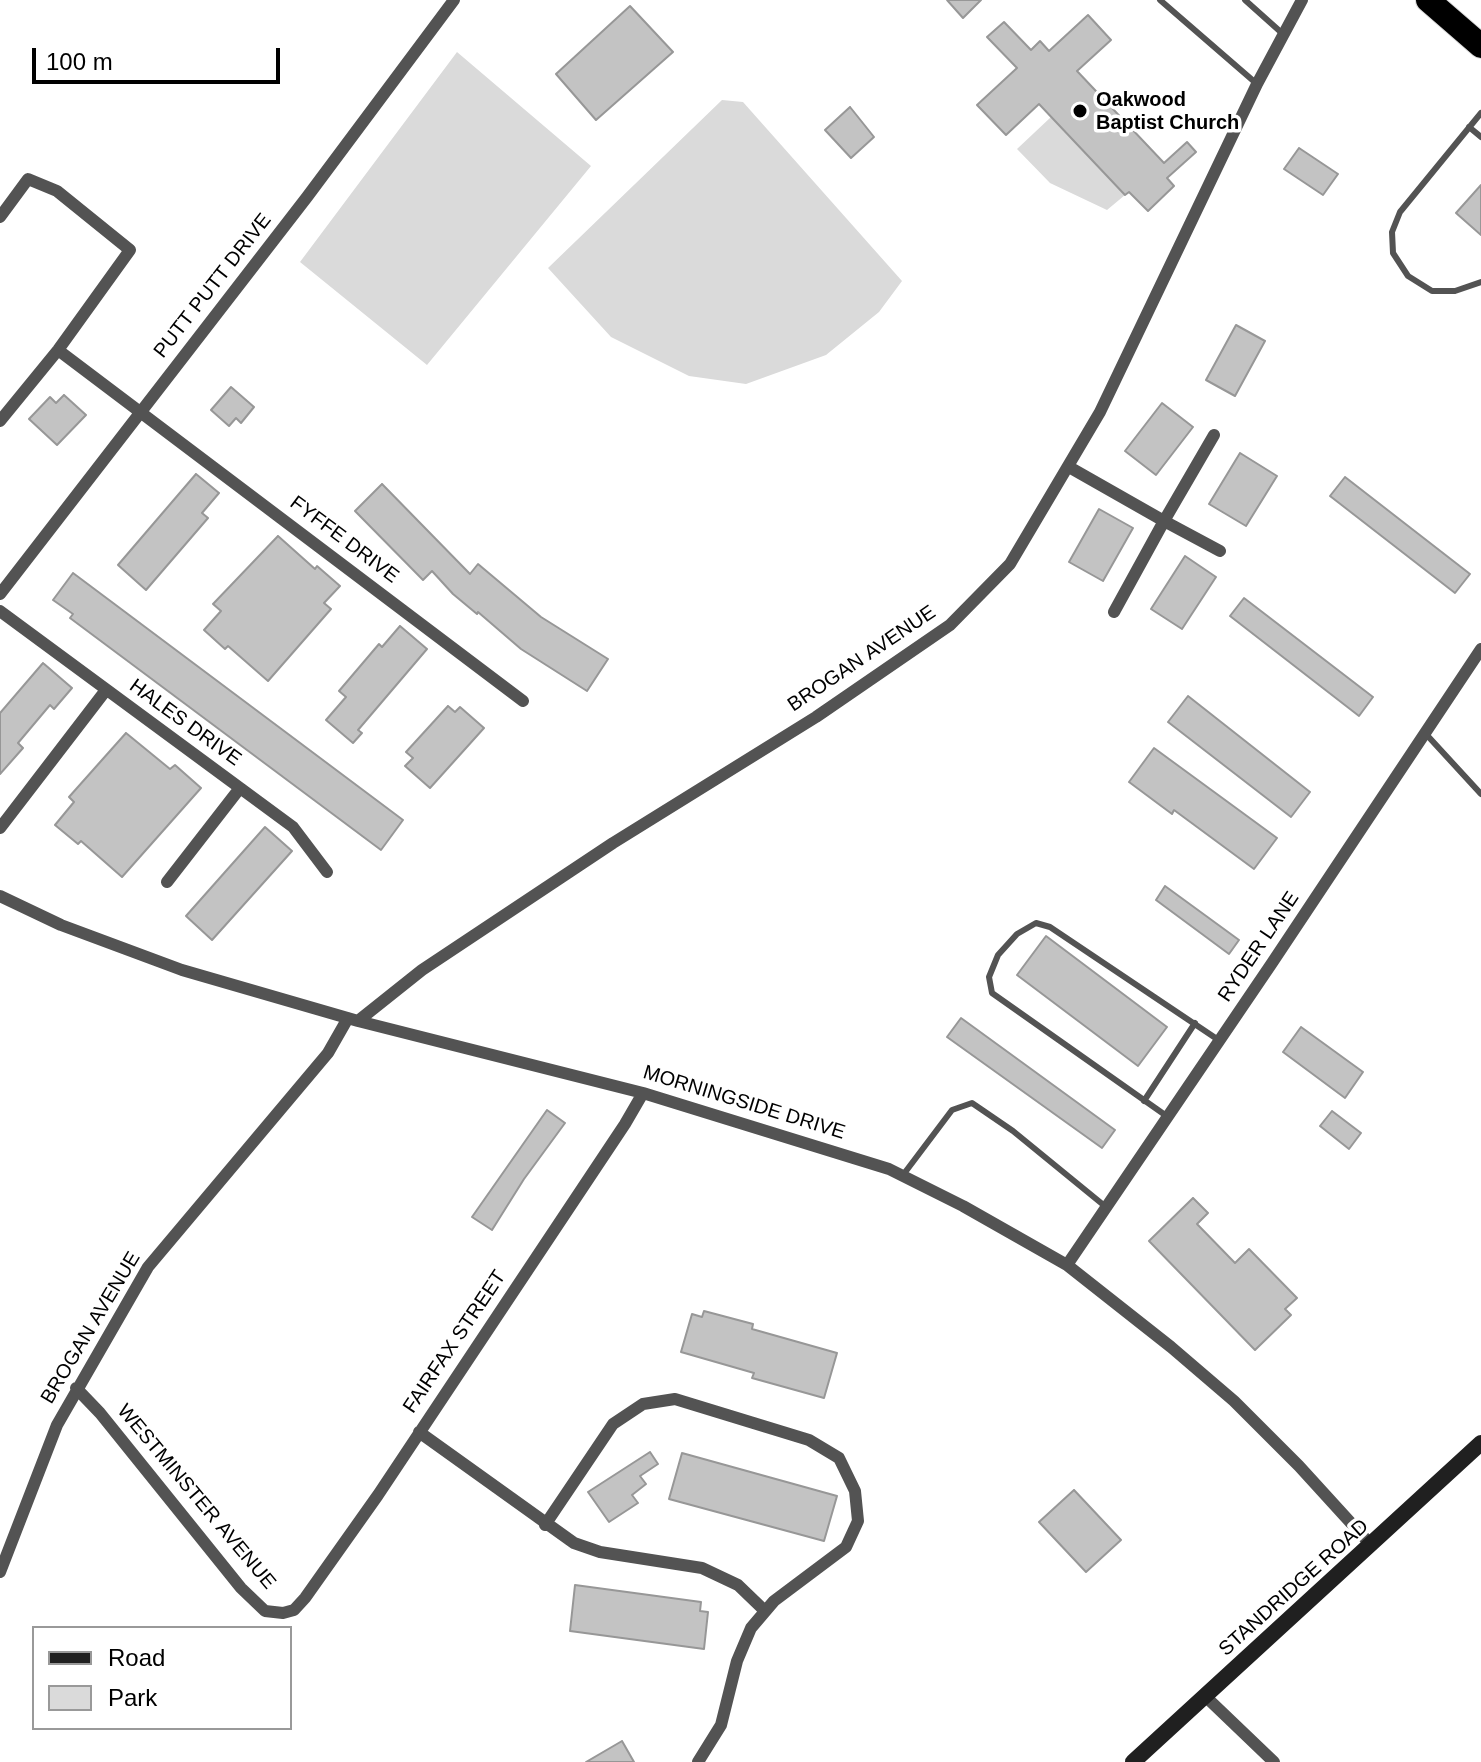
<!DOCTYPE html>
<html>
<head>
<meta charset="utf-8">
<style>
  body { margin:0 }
  #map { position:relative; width:1481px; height:1762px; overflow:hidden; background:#fff; font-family:Helvetica,sans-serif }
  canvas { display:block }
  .legend { position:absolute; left:32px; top:1626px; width:260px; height:104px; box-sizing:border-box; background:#fff; border:2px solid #999; margin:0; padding:10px 14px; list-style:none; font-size:24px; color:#000 }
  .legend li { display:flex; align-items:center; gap:16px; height:40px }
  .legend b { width:40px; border:2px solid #999 }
  .scale { position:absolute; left:32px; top:48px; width:248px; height:36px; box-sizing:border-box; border:4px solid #000; border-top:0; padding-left:10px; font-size:24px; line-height:28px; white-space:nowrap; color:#000; -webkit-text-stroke:6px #fff; paint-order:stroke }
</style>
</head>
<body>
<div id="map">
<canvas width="1481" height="1762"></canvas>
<ul class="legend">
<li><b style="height:10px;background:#202020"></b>Road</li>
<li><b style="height:22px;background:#dadada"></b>Park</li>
</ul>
<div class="scale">100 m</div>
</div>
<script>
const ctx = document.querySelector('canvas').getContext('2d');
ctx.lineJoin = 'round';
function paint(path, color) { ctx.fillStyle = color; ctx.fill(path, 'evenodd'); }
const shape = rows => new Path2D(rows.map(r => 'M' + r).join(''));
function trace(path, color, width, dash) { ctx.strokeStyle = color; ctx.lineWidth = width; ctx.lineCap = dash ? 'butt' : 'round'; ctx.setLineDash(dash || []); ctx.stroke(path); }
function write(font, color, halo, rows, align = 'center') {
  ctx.font = font + ' Helvetica,sans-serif'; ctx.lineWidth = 7; ctx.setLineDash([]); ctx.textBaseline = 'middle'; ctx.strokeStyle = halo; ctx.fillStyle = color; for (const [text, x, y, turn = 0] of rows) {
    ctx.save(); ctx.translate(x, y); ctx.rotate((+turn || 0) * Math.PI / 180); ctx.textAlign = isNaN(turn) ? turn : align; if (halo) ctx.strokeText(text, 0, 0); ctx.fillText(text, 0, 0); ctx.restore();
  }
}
paint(shape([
  [457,52,591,166,427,365,300,262],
  [722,100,743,102,902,281,879,312,826,355,746,384,689,376,611,337,548,268],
  [1051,117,1125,195,1107,210,1050,183,1017,149]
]), '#dadada');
const building = shape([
  [947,0,981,0,963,18,947,0],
  [630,6,673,52,596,120,556,74,630,6],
  [1088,15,1111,40,1077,71,1164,163,1187,142,1196,152,1167,178,1174,186,1148,211,1129,192,1125,195,1039,104,1006,135,977,105,1017,68,987,37,1004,22,1031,50,1040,41,1049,51,1088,15],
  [850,107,874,137,851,158,825,130,850,107],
  [1299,148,1338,174,1323,195,1284,169,1299,148],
  [1481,185,1481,235,1456,213,1481,185],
  [1236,325,1265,341,1235,396,1206,380,1236,325],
  [231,387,254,407,241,423,236,418,229,426,211,410,231,387],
  [64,395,86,415,57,445,29,419,50,397,56,403,64,395],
  [1162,403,1193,427,1156,475,1125,451,1162,403],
  [1240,453,1277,476,1246,526,1209,504,1240,453],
  [196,474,219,493,202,513,208,518,146,590,118,565,196,474],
  [1345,477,1470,574,1455,593,1330,496,1345,477],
  [382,484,470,574,478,564,541,617,608,659,587,691,521,649,478,612,477,614,453,594,432,571,423,580,355,511,382,484],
  [1099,509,1133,528,1103,581,1069,562,1099,509],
  [278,536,315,569,317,566,340,586,324,603,331,609,268,681,228,646,225,649,204,630,221,611,213,604,278,536],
  [1185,556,1216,577,1182,629,1151,609,1185,556],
  [73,573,403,820,381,850,70,618,73,614,53,600,73,573],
  [1244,598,1373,697,1359,716,1230,616,1244,598],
  [400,626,427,649,358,730,362,733,353,743,326,720,346,697,339,691,379,644,382,647,400,626],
  [43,663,72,688,54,709,50,705,18,743,23,748,0,774,0,713,43,663],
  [1188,696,1310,792,1291,817,1168,722,1188,696],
  [448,706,455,712,460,707,484,728,430,788,405,766,413,758,406,752,448,706],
  [126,733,170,769,175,765,201,788,122,877,81,841,78,844,55,825,74,802,69,797,126,733],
  [1154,748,1277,838,1254,869,1174,810,1172,814,1129,782,1154,748],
  [265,827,292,851,212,940,186,916,265,827],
  [1165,886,1239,940,1229,954,1156,900,1165,886],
  [1046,936,1167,1027,1138,1066,1017,975,1046,936],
  [961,1018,1115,1130,1102,1148,947,1037,961,1018],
  [1301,1027,1363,1072,1345,1098,1283,1052,1301,1027],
  [547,1110,565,1123,524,1179,492,1230,472,1217,547,1110],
  [1332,1111,1361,1133,1349,1149,1320,1126,1332,1111],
  [1193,1198,1208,1213,1197,1224,1235,1263,1249,1249,1297,1298,1285,1309,1291,1315,1255,1350,1149,1241,1193,1198],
  [704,1311,753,1324,752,1329,837,1353,824,1398,752,1378,754,1373,681,1352,692,1314,702,1317,704,1311],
  [650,1452,658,1464,640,1476,646,1484,632,1495,638,1503,609,1522,588,1492,650,1452],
  [682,1453,837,1496,824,1541,669,1499,682,1453],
  [1074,1490,1121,1540,1086,1572,1039,1522,1074,1490],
  [575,1585,701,1602,700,1611,708,1612,704,1649,570,1631,575,1585],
  [622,1741,634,1762,586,1762,622,1741]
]);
paint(building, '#c3c3c3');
trace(building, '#979797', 2);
const highway = shape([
  [1428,0,1481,46]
]);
trace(highway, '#dbdbdb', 26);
trace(shape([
  [1160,0,1257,84],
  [1245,0,1283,34],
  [1481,113,1400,212,1392,232,1393,253,1408,276,1432,291,1455,291,1481,282],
  [1469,127,1481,137],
  [1425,733,1481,794],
  [1144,1101,1195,1023],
  [1168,1117,992,993,989,977,998,955,1017,934,1036,923,1050,927,1220,1041],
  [903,1175,952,1110,972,1103,1013,1131,1106,1207]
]), '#535353', 6);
trace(shape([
  [0,217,28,179,57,191,130,250,58,350,0,421],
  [58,350,523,701],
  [1214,435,1164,521,1220,551],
  [1069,467,1164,521,1114,612],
  [0,594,307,197,454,0],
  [0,611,293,827,327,872],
  [0,828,106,690],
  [167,882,240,788],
  [0,896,61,925,182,970,358,1021,643,1093,889,1169,963,1206,1067,1265,1171,1347,1234,1401,1299,1466,1371,1545],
  [358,1021,422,970,613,843,816,717,950,625,1010,564,1100,412,1257,84,1302,0],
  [1067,1265,1272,963,1481,649],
  [76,1388,100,1413,241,1588,265,1611,283,1613,294,1610,305,1598,378,1495,625,1124,643,1093],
  [419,1432,574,1543,600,1552,702,1568,738,1585,765,1611],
  [545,1525,613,1424,643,1404,675,1399,809,1440,839,1458,855,1491,858,1521,846,1547,774,1601,751,1628,737,1661,721,1725,698,1762],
  [0,1572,57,1425,148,1267,328,1053,348,1018],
  [1205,1696,1274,1762]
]), '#535353', 12);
trace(shape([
  [1133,1762,1481,1443]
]), '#202020', 16);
trace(highway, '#000', 24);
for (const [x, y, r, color] of [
  [1080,111,8,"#000"]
]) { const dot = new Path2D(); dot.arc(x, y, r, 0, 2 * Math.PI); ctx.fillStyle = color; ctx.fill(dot); trace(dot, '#fff', 3); }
write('bold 20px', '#000', '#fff', [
  ["Oakwood",1096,100],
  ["Baptist Church",1096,123]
], 'left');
write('20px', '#000', '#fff', [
  ["PUTT PUTT DRIVE",213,286,-52],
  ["FYFFE DRIVE",344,540,37],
  ["BROGAN AVENUE",862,659,-34],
  ["HALES DRIVE",185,723,36],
  ["RYDER LANE",1259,947,-56],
  ["MORNINGSIDE DRIVE",744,1103,17],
  ["BROGAN AVENUE",91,1328,-59],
  ["FAIRFAX STREET",455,1342,-56],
  ["WESTMINSTER AVENUE",196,1497,50],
  ["STANDRIDGE ROAD",1294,1588,-42]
]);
</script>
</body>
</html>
